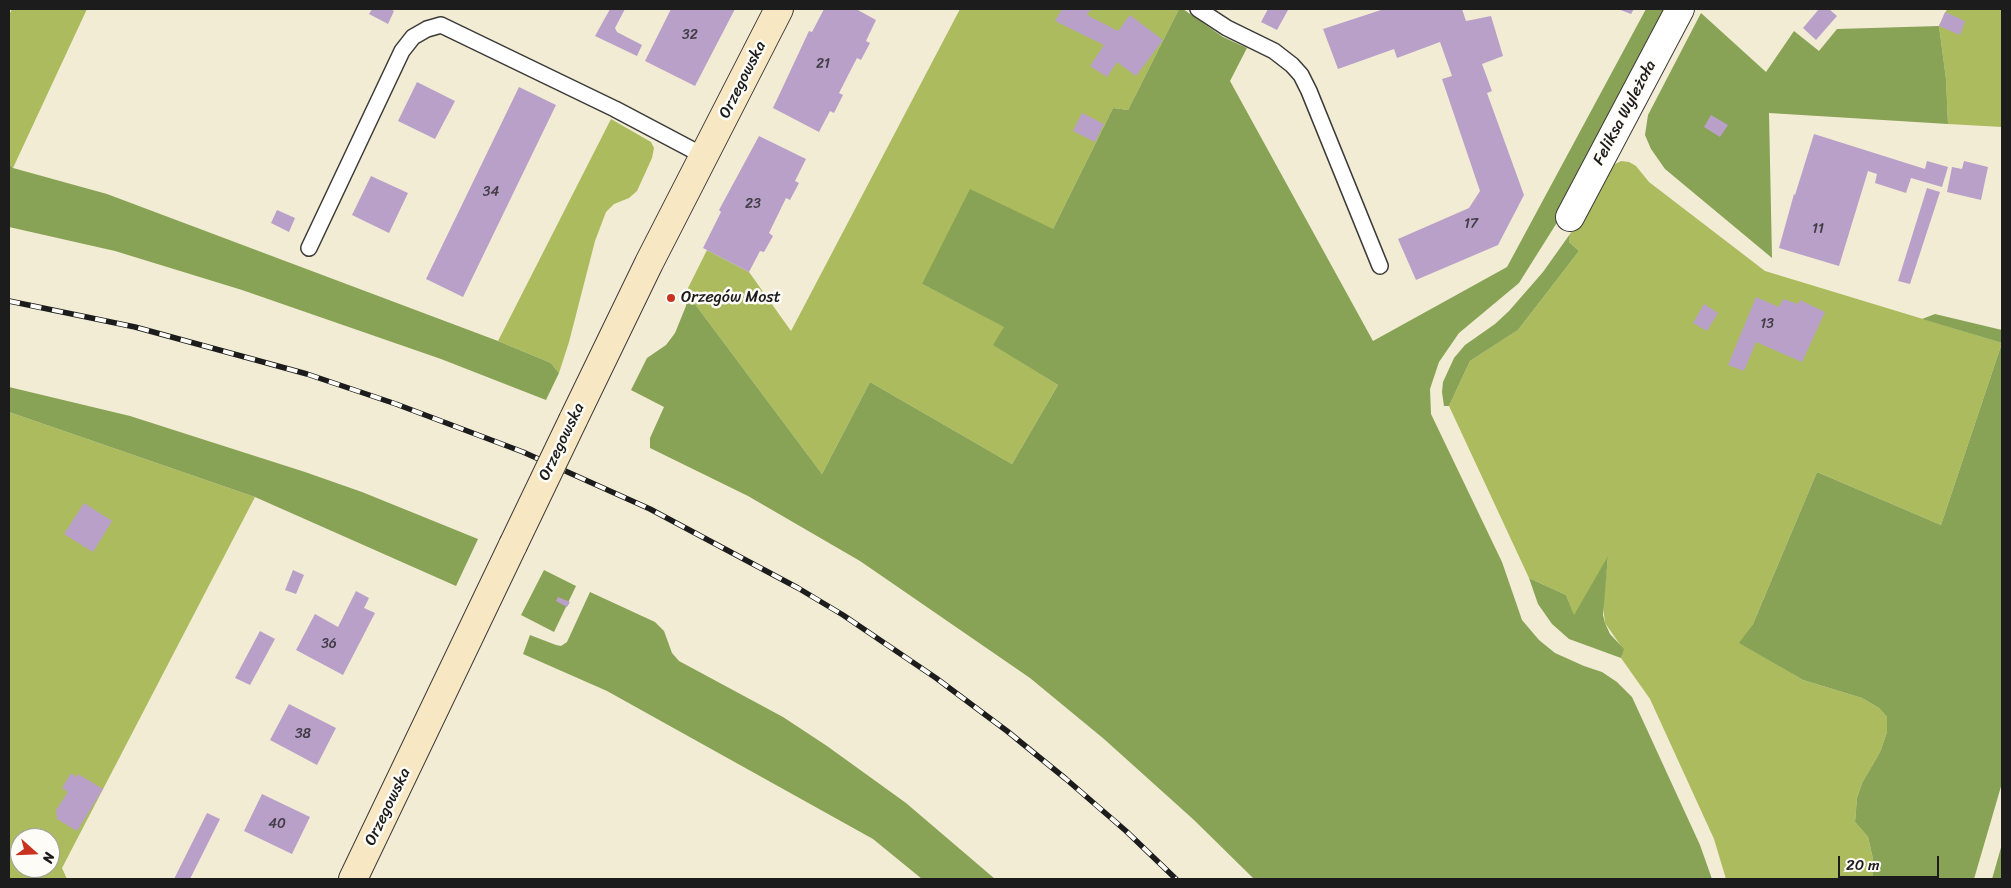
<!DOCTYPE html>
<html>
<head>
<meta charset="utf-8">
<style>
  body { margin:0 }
  #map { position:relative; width:2011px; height:888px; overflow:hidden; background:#f2ecd5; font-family:Sriracha,sans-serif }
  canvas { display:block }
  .frame { position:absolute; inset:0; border:10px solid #1c1c1c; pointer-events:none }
  .north { position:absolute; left:10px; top:828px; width:50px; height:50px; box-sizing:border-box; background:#fdfcf7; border:1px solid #a3a29f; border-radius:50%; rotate:110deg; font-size:14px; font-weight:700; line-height:20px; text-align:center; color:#1c1c1c }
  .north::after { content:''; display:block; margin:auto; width:18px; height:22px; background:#c8321e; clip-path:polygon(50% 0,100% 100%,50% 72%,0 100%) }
  .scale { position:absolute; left:1838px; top:856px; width:101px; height:22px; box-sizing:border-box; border:2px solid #1c1c1c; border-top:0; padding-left:6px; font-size:15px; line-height:18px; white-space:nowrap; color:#1c1c1c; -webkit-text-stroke:4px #fdfcf7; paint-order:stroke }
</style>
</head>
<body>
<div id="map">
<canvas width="2011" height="888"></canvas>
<div class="frame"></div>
<div class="north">N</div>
<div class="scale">20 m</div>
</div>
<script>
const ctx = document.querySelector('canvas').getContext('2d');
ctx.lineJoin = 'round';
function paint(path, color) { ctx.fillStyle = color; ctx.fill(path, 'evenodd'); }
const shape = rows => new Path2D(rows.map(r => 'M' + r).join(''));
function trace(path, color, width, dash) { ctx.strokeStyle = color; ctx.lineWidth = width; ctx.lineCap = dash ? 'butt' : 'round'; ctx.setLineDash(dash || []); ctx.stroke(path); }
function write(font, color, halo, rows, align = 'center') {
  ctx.font = font + ' Sriracha,sans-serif'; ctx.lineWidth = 5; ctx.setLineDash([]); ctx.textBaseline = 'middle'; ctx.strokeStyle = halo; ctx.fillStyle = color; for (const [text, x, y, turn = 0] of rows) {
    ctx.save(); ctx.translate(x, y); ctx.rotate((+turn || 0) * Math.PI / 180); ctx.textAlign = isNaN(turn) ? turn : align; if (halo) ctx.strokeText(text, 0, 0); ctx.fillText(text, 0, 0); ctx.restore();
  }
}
paint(shape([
  [12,9,87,9,13,168,9,164,9,15],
  [960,9,1179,9,1128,110,1113,108,1053,229,922,284,1005,327,994,345,1058,385,1012,464,870,382,822,474,686,292,707,250,749,272,791,331],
  [1947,9,2002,9,2002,127,1948,124,1946,79,1939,26],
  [611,119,651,142,654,148,652,158,637,191,629,198,614,204,606,212,595,241,569,342,559,373,551,363,498,341],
  [1621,161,1629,162,1636,166,1649,182,1765,271,2002,343,1941,525,1817,472,1753,624,1740,643,1803,680,1862,698,1879,708,1887,717,1887,732,1880,752,1862,783,1857,798,1855,822,1868,837,1873,859,1873,879,1726,879,1714,839,1650,699,1621,658,1623,649,1605,623,1603,606,1608,557,1574,616,1566,595,1529,578,1449,406,1470,361,1518,330,1579,251,1569,242,1570,234,1611,166],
  [9,412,255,497,62,868,67,879,9,879],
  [20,838,50,838,50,868,20,868]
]), '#abbb5e');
paint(shape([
  [1179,9,1183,9,1223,37,1247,48,1230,81,1373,341,1507,267,1646,9,1669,9,1563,213,1519,283,1459,333,1439,362,1430,389,1431,414,1502,562,1522,620,1539,640,1555,653,1584,666,1602,672,1617,682,1632,697,1700,845,1712,879,1254,879,1194,820,1104,739,1030,678,860,561,748,496,650,448,650,438,664,407,631,390,647,358,666,345,675,333,686,306,686,292,822,474,870,382,1012,464,1058,385,993,345,1004,327,922,284,970,189,1053,229,1113,108,1128,110],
  [1701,13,1766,72,1794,31,1819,51,1837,29,1939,26,1946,79,1948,124,1769,113,1772,258,1665,169,1651,149,1645,135,1648,115],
  [9,164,13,168,107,194,498,341,551,363,559,373,546,400,441,359,242,290,115,251,9,227],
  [1570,234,1569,242,1579,251,1518,330,1470,361,1449,406,1444,406,1442,392,1443,382,1454,358,1465,345,1495,324,1509,311,1543,272],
  [1935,314,2002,330,2002,783,1974,879,1873,879,1873,859,1868,837,1855,822,1857,798,1862,783,1880,752,1887,732,1887,717,1879,708,1862,698,1803,680,1739,643,1753,624,1817,472,1941,525,2002,343,1922,319],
  [9,387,130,416,305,472,362,492,478,539,456,586,255,497,9,412],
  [1608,556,1603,615,1605,623,1610,634,1624,649,1621,658,1569,639,1552,624,1538,604,1529,578,1566,595,1574,615],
  [544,570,576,586,554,632,521,615],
  [590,592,655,622,664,631,672,653,679,661,783,717,827,746,906,803,995,879,922,879,873,839,607,691,523,654,530,635,556,645,561,646,567,642],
  [2002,844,2002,879,1992,879]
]), '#88a355');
paint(shape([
  [372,9,390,9,394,11,388,24,369,14],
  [610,9,625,9,615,28,617,32,642,45,637,56,595,36],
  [671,9,735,9,695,86,645,61],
  [824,9,856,9,876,20,866,41,870,43,861,60,857,58,839,93,843,95,834,113,830,111,819,132,773,108,809,31,812,32],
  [1062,9,1091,9,1087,15,1118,31,1130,15,1163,40,1136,76,1117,62,1107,77,1090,66,1104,45,1055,21],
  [1268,9,1288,10,1277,30,1261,22],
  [1384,9,1462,9,1466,21,1491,16,1503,56,1482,64,1492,91,1487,93,1524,195,1498,245,1416,280,1398,239,1469,208,1480,191,1442,79,1452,76,1440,42,1397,58,1394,49,1338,69,1323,29],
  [1618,9,1634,9,1631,14],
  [1819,9,1829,9,1837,16,1816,40,1803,28],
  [1945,12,1965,21,1960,35,1939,26],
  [417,82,455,101,435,139,398,121],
  [519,87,556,105,463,297,426,279],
  [1082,113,1104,124,1095,142,1073,131],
  [1711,115,1728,125,1720,137,1704,127],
  [1814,134,1925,169,1927,161,1948,167,1942,187,1911,178,1906,193,1875,183,1877,174,1868,171,1839,266,1779,248,1794,194,1795,195],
  [759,136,806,159,795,181,799,183,790,200,786,198,769,233,773,236,764,252,760,251,749,272,703,248,721,212,719,210],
  [1964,161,1988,167,1981,200,1947,192,1952,167,1962,169],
  [371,176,408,193,389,233,352,215],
  [1927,188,1940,192,1910,284,1898,281],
  [277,210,295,218,289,232,271,223],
  [1756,297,1779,307,1783,299,1798,304,1800,300,1825,312,1802,362,1756,342,1744,371,1728,365],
  [1704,304,1718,313,1707,331,1693,323],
  [84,503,112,521,93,552,64,534],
  [293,570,304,575,296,594,285,590],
  [356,591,369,598,364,608,375,613,343,675,296,650,315,614,338,627],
  [558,597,570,602,567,607,556,601],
  [260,631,275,639,250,685,235,678],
  [289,704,336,728,317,765,270,740],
  [71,773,76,777,78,774,103,789,77,831,57,819,56,810,68,792,62,788],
  [262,794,310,817,292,854,244,831],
  [207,813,220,819,190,879,174,879]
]), '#b9a0c9');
const lane = shape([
  [1198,9,1227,28,1274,51,1292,65,1301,75,1309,91,1380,266],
  [309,248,402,51,413,37,427,29,441,25,615,109,704,156]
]);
const street = shape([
  [1570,217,1680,9]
]);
const secondary = shape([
  [573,420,649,263,779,9],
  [353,879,513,545]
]);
trace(lane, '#3c3b38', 18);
trace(street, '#3c3b38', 30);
trace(secondary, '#3c3b38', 30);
trace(lane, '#fff', 15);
trace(street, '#fff', 28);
trace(secondary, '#f8e7c3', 28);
const rail = shape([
  [9,301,135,327,307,374,396,404,523,452,650,509,798,588,843,615,936,678,1007,731,1066,779,1126,831,1176,879]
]);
trace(rail, '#1c1c1c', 5.5);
trace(rail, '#fdfcf7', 4, [11]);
const secondaryBridge = shape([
  [513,545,573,420]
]);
trace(secondaryBridge, '#3c3b38', 30, []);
trace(secondaryBridge, '#f8e7c3', 28);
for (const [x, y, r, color] of [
  [671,298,5,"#c8321e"]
]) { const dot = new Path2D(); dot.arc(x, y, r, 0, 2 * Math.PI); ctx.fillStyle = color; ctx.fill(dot); trace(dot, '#fdfcf7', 2); }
write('14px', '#433d47', null, [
  ["32",690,35],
  ["21",823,64],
  ["34",491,192],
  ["23",753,204],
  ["17",1471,224],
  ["11",1818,229],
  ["13",1767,324],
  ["36",329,644],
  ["38",303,734],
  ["40",277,824]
]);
write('16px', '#1c1c1c', '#fdfcf7', [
  ["Orzegowska",743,80,-63],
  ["Feliksa Wyleżoła",1625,113,-62],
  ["Orzegowska",562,442,-64],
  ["Orzegowska",388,807,-64]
]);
write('16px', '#1c1c1c', '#fdfcf7', [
  ["Orzegów Most",681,298]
], 'left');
</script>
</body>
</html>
